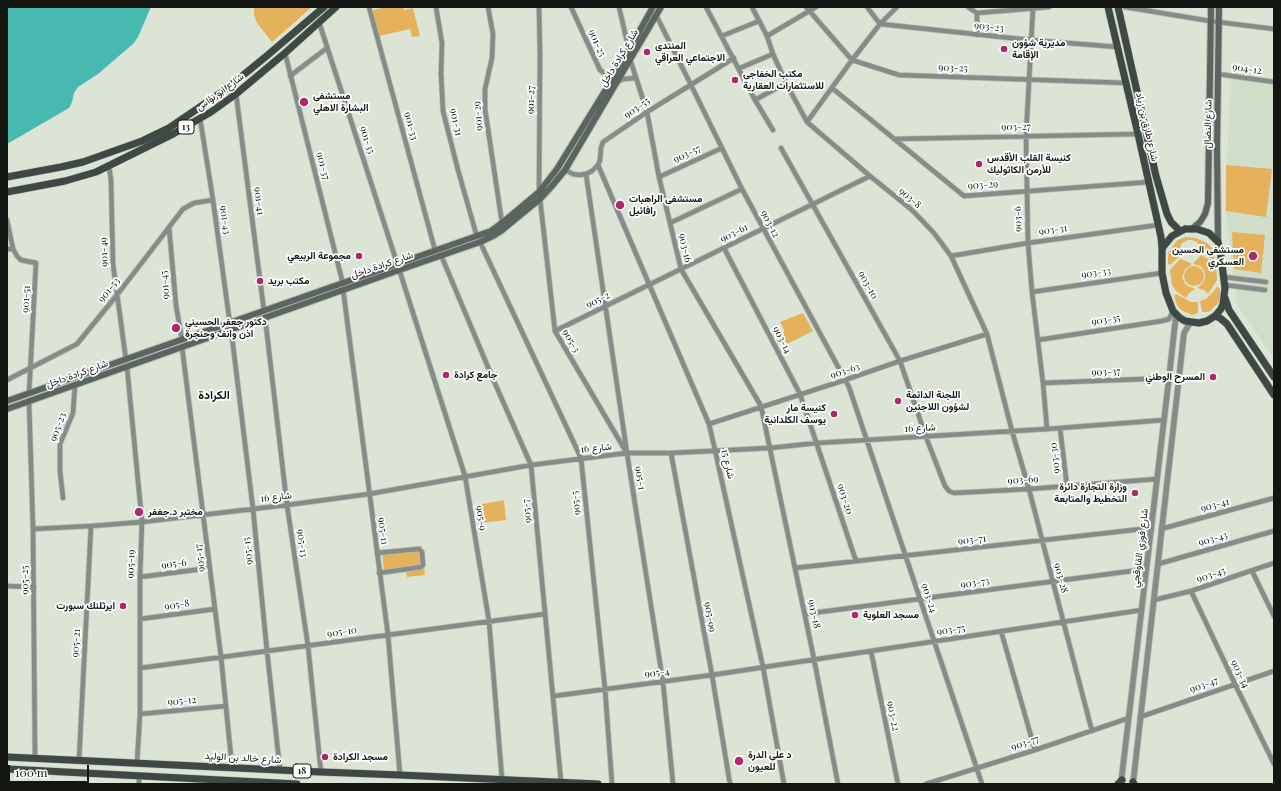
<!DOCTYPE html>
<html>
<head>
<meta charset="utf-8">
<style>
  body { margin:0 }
  #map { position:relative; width:1281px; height:791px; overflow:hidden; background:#dce4d6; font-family:"Playfair Display",serif }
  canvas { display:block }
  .frame { position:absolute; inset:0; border:8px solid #121510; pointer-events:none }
  .scale { position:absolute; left:8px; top:765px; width:81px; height:18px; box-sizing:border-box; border:2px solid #121510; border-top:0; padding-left:5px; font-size:12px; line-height:14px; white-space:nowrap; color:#121510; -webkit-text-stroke:3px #fff; paint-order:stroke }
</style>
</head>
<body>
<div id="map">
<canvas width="1281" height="791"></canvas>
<div class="frame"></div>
<div class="scale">100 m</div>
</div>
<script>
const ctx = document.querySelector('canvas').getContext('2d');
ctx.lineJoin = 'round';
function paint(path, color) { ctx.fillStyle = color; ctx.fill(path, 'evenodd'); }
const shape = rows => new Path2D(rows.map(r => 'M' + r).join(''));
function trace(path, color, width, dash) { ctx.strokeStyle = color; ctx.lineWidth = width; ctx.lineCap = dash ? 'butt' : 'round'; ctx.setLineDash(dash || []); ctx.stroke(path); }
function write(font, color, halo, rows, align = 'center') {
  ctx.font = font + ' "Playfair Display",Vazirmatn,serif'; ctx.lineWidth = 3.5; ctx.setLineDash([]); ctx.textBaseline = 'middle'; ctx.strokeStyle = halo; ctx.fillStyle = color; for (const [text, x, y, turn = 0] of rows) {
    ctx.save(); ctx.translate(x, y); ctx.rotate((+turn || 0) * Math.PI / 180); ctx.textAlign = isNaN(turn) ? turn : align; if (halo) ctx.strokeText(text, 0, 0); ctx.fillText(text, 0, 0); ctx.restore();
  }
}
paint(shape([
  [1231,78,1274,85,1274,359,1237,304,1225,208]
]), '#d0ddc8');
paint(shape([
  [254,7,312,7,272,42,257,23,254,15],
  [387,7,403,7,404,10,413,8,420,36,412,37,410,29,379,36,373,10],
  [1226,165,1272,169,1266,217,1226,211],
  [1232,232,1265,235,1261,273,1234,269],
  [1185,237,1196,238,1207,243,1212,248,1215,261,1198,251,1199,245,1197,242,1192,240,1188,240,1182,243,1180,248,1183,251,1183,253,1170,265,1168,263,1168,257,1169,252,1176,241],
  [1201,255,1215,263,1216,264,1217,280,1208,294,1204,290,1197,288,1202,284,1205,278,1205,274,1203,269,1200,266,1193,264],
  [1180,259,1191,263,1191,265,1185,269,1182,278,1186,285,1195,289,1189,293,1186,298,1176,291,1172,285,1170,270],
  '1184 276a10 10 0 1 1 20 0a10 10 0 1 1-20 0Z',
  [1217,287,1220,288,1220,297,1218,303,1209,312,1203,312,1202,311,1200,301,1206,299,1212,293],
  [1176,294,1191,302,1198,302,1198,313,1192,315,1181,310,1177,305,1174,296],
  [803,313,813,331,787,344,784,338,784,330,780,322],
  [504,500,506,520,480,523,477,505],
  [422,546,425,575,407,577,406,571,384,573,382,550]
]), '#e5b15b');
paint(shape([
  [7,7,151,7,138,37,134,43,98,74,78,87,74,93,72,102,69,108,7,144]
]), '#47b9b0');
const minor = shape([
  [369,7,435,250],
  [436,7,442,43,441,73,443,111,458,170,477,237],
  [488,7,493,34,492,58,485,89,485,109,502,223],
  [571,7,600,70,604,73,607,74,616,73],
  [619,7,629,50],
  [706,7,755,100,773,130],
  [752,7,767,36,773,54,786,83,807,122,870,176,912,210,934,233,951,256,987,334,1012,431,1029,489,1053,582,1092,731],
  [806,7,852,60,899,75,1127,83],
  [867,7,880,24,1030,40,1118,47],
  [968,7,977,13,1049,7],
  [1125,7,1210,21,1274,29],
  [1033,8,1026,136,1028,243,1032,292,1043,383,1047,429],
  [656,15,691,85,742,189,849,387,982,784],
  [319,22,397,263],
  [977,35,977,13],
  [722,36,759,21],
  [767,36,816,7],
  [285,53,343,284],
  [630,59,647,112,659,177,681,269,761,406,814,659,838,784],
  [740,68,773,54],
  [1218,74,1274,82],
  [290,76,327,48],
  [617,82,623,79,636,78],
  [832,88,964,196,1149,182],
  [236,94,264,311],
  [755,100,786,83],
  [200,118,213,200,230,324],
  [807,122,852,60,880,24,897,7],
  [894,139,1138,134],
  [781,148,900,361,926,437,945,486,949,491,954,493,1029,489,1157,479],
  [598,165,709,424,715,450,763,667,784,784],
  [109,166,111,180,113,264,126,360],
  [565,170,573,174,579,175,586,174,592,171,598,165,600,160,601,148,603,142,647,112,734,58],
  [586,174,627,453,663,682,673,784],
  [659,177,722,148],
  [539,192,540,55,539,7],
  [540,199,555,331,625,450],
  [7,220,13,249,17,256,21,260,36,263,29,394],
  [670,223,742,189],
  [169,227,176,305,182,340],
  [480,242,581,458,605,689,612,784],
  [724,248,800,394,856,561],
  [7,249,13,249],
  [441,255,493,379,531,465,561,782],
  [951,256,1028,243,1158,225],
  [399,269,465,476,489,621,502,779],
  [1224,277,1266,282],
  [1225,285,1265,290],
  [343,289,388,635,400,775],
  [1032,292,1162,273],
  [265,317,287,505,308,646,321,772],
  [231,329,253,509,267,651,280,770],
  [555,331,870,176],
  [1038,340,1162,321,1169,319,1173,311],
  [182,347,221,657,232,767],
  [127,367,142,522,140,577,140,714,137,763],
  [7,380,77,344,117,295,183,209,194,203,213,200],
  [1043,383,1169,378],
  [29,401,33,529,35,758],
  [709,424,845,380,900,361,987,334],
  [1060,428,1067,486],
  [671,453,712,675,730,784],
  [63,498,60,471,60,444,73,413,75,385],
  [33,529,91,526,142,522,287,505,369,494,531,465,627,453,671,453,770,448,817,443,1047,429,1164,420],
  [1161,529,1274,498],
  [377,553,419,549,422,552,423,565,421,567,379,573],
  [1158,564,1274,531],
  [795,568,1151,528],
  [1252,571,1274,616],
  [140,577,210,568],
  [7,586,34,587],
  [1191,591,1235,684,1274,764],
  [1154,600,1191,591,1274,563],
  [805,614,1147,569],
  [140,619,215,609],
  [1001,631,1035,750],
  [871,651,898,784],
  [140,668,545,614],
  [554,696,712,675,1142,610],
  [140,714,226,706],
  [1140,717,1274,671],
  [79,760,91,526],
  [139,784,139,775],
  [926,784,1035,750,1129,718]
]);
const tertiary = shape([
  [1121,783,1169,378,1176,315],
  [1133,784,1183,342,1184,333,1190,323]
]);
const secondary = shape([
  [1192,229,1200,222,1205,214,1208,203,1211,7],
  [1218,242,1217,146,1219,7],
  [7,401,491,231,502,223,539,192,557,169,616,73,653,7],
  [7,409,405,268,480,242,493,236,501,231,540,199,552,186,565,170,661,7]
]);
const primary = shape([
  [1108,7,1138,134,1161,237,1162,249],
  [1118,7,1156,176,1167,214,1171,222,1180,231],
  [7,177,61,167,83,162,142,141,169,128,225,90,269,54,324,7],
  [7,192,65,181,96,172,173,134,211,112,236,94,285,53,336,7],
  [1185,229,1197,229,1209,233,1218,242,1220,249,1225,288,1223,304,1221,309,1215,316,1207,321,1199,323,1185,321,1180,318,1173,311,1166,293,1162,273,1162,251,1163,247,1172,236,1185,229],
  [1225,298,1229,310,1274,377],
  [1215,316,1220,318,1227,324,1274,395],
  [7,757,321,772,400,775,598,784],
  [7,769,297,784],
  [1133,782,1134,784],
  [1118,784,1122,780]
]);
trace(minor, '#b8bfb2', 6);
trace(tertiary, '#b8bfb2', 7);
trace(secondary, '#b8bfb2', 8);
trace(primary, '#b8bfb2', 8);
trace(minor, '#868d89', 4.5);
trace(tertiary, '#868d89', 5.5);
trace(secondary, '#5b655f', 6);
trace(primary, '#3d4942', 7);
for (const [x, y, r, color] of [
  [1004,49,4,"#af286b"],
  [647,52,4,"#af286b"],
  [735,80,4,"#af286b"],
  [304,102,5,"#af286b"],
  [979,164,4,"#af286b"],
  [620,205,5,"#af286b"],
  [359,256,4,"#af286b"],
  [1253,256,5,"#af286b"],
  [260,281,4,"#af286b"],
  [176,328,5,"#af286b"],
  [446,375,4,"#af286b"],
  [1213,377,4,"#af286b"],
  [898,401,4,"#af286b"],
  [834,414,4,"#af286b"],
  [1135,493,4,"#af286b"],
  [139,512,5,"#af286b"],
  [123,606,4,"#af286b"],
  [855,615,4,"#af286b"],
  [325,757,4,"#af286b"],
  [739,761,5,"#af286b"]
]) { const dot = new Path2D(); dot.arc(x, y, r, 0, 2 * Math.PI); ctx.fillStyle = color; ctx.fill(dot); trace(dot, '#fff', 1.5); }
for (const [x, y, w] of [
  [186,127,16],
  [302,771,18]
]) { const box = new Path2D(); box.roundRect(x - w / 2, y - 7, w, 14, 3); ctx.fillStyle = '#fff'; ctx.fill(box); trace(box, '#121510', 1); }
write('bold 9px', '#121510', null, [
  ["13",186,127],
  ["18",302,771]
]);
write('10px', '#121510', '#fff', [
  ["903-23",989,27,6],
  ["901-25",597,43,66],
  ["شارع كرادة داخل",619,58,-59],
  ["903-25",953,68,2],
  ["904-12",1247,69,8],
  ["شارع ابو نؤاس",220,92,-36],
  ["901-27",531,100,-89],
  ["903-55",637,108,-34],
  ["901-29",478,116,-95],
  ["901-31",456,122,78],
  ["شارع النضال",1208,124,-89],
  ["901-33",411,126,75],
  ["903-27",1016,127,-1],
  ["شارع طارق بن زياد",1147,127,77],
  ["901-35",367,140,72],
  ["903-57",687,154,-25],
  ["901-37",323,166,76],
  ["903-29",983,185,-4],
  ["903-8",910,198,41],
  ["901-41",259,201,83],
  ["903-6",1018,219,-91],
  ["901-43",225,220,82],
  ["903-12",770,224,62],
  ["903-31",1053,230,-8],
  ["903-61",734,233,-27],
  ["903-16",685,248,77],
  ["901-49",104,252,-92],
  ["شارع كرادة داخل",382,265,-19],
  ["903-33",1096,273,-8],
  ["901-45",165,285,-95],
  ["903-10",868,285,61],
  ["901-53",109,290,-51],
  ["901-51",26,299,-87],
  ["905-2",598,300,-26],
  ["903-35",1106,320,-9],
  ["903-14",782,340,63],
  ["905-3",571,341,60],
  ["903-63",845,371,-18],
  ["903-37",1106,372,-2],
  ["شارع كرادة داخل",77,374,-20],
  ["905-23",58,427,-70],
  ["شارع 16",920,428,-3],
  ["شارع 16",596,448,-6],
  ["903-30",1055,458,-96],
  ["شارع 15",728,464,77],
  ["905-1",640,478,81],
  ["903-69",1023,480,-4],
  ["شارع 16",276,497,-7],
  ["903-20",845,499,72],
  ["905-5",576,503,-96],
  ["903-41",1215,505,-15],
  ["905-7",527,511,-95],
  ["905-9",481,518,81],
  ["905-11",383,531,82],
  ["903-43",1213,539,-16],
  ["903-71",972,540,-6],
  ["905-13",302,543,82],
  ["شارع فوزي القاوقجي",1140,548,-83],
  ["905-15",248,551,-96],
  ["905-17",200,558,-97],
  ["905-19",131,564,-88],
  ["905-6",174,564,-7],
  ["903-45",1211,575,-18],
  ["903-28",1061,578,75],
  ["905-25",25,580,-91],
  ["903-73",975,583,-8],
  ["903-24",929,598,72],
  ["905-8",177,605,-8],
  ["903-18",814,614,78],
  ["905-99",710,617,80],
  ["903-75",951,630,-8],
  ["905-10",342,632,-8],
  ["905-21",76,643,-87],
  ["905-4",657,673,-7],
  ["903-34",1240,674,65],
  ["903-47",1204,685,-19],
  ["905-12",182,701,-5],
  ["903-22",893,716,79],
  ["903-77",1025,743,-18],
  ["شارع خالد بن الوليد",243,758,3]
]);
write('bold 10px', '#121510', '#fff', [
  ["مديرية شؤون",1012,43],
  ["الإقامة",1012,55],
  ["المنتدى",655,46],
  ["الاجتماعي العراقي",655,58],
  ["مكتب الخفاجي",743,74],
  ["للاستثمارات العقارية",743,86],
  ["مستشفى",313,96],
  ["البشارة الاهلي",313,108],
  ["كنيسة القلب الأقدس",987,158],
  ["للأرمن الكاثوليك",987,170],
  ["مستشفى الراهبات",629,199],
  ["رافائيل",629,211],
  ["مستشفى الحسين",1244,250,"right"],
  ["العسكري",1244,262,"right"],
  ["مجموعة الربيعي",351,256,"right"],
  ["مكتب بريد",268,281],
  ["دكتور جعفر الحسيني",185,322],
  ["اذن وانف وحنجرة",185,334],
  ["جامع كرادة",454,375],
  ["المسرح الوطني",1205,377,"right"],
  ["اللجنة الدائمة",906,395],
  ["لشؤون اللاجئين",906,407],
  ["كنيسة مار",826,408,"right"],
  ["يوسف الكلدانية",826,420,"right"],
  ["وزارة التجارة دائرة",1127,487,"right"],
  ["التخطيط والمتابعة",1127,499,"right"],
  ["مختبر د.جغفر",148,512],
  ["ايرثلنك سبورت",115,606,"right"],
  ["مسجد العلوية",863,615],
  ["د علي الدرة",748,755],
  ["للعيون",748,767],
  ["مسجد الكرادة",333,757]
], 'left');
write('bold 12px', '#121510', '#fff', [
  ["الكرادة",214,395]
]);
</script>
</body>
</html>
